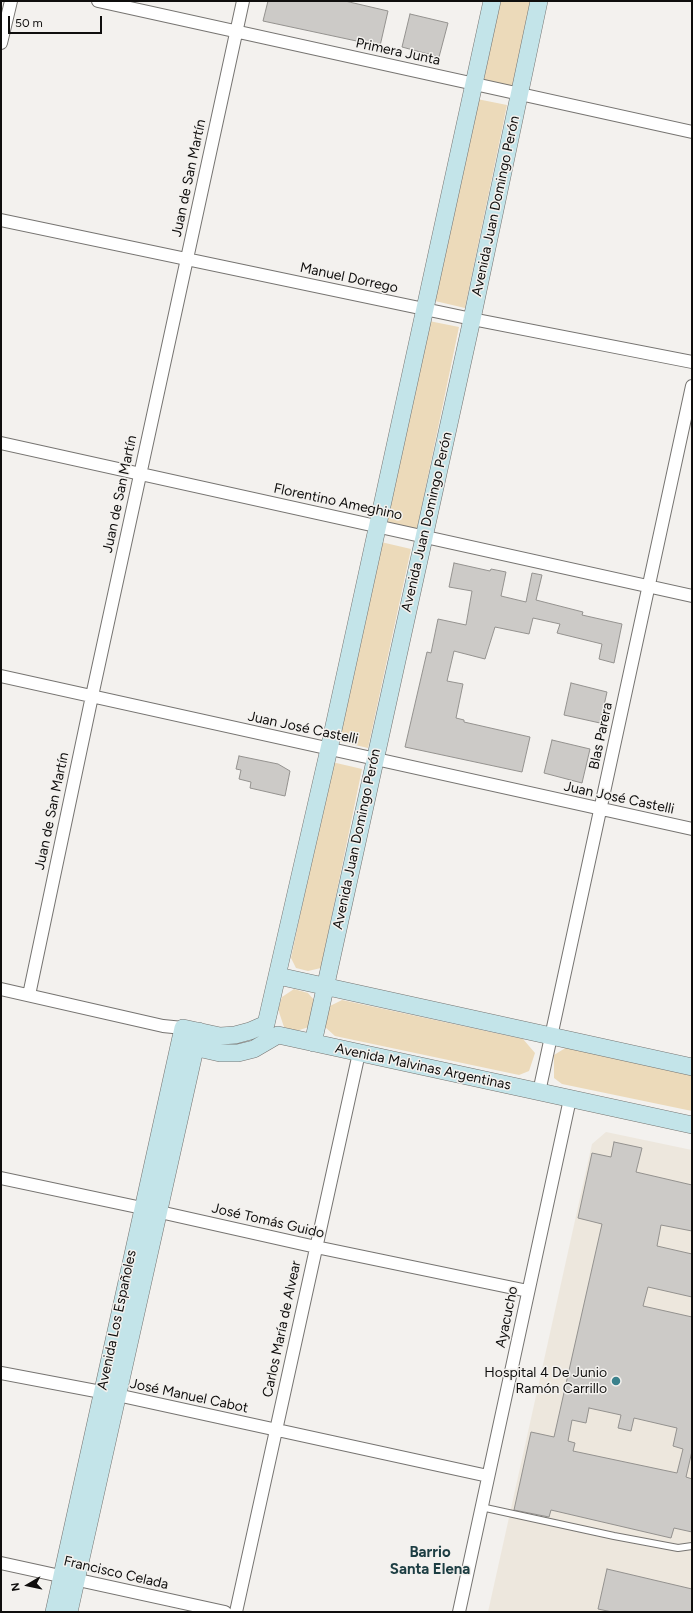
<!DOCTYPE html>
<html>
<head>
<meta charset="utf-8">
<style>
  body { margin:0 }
  #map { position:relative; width:693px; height:1613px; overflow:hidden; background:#f3f1ee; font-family:Figtree,sans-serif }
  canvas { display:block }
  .frame { position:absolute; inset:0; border:2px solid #0f0e0d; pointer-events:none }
  .north { position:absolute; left:8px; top:1565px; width:40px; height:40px; -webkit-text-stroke:3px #f3f1ee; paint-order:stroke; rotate:261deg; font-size:11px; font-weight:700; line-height:16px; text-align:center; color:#0f0e0d }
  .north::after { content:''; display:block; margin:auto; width:14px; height:18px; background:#0f0e0d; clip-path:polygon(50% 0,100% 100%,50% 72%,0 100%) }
  .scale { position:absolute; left:8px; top:16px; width:94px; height:18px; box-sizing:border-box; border:2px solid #0f0e0d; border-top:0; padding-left:5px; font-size:12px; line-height:14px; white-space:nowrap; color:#0f0e0d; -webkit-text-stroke:3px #f3f1ee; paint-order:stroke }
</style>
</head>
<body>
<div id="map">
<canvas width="693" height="1613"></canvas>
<div class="frame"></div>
<div class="north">N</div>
<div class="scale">50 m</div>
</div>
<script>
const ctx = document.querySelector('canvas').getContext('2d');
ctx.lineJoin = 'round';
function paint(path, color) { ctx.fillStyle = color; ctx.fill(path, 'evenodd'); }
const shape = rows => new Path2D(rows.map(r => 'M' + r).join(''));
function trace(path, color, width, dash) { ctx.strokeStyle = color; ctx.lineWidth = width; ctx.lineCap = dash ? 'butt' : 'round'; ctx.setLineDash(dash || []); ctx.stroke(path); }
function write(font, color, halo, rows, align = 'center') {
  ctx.font = font + ' Figtree,sans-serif'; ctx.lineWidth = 3; ctx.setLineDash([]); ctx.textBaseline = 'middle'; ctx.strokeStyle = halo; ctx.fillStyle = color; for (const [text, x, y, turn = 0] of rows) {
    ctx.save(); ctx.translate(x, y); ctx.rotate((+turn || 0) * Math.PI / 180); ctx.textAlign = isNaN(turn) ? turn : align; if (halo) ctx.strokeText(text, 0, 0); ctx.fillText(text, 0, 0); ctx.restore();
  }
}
paint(shape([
  [606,1132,692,1150,692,1612,488,1612,592,1144]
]), '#ede7dd');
paint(shape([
  [500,1,534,1,514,89,483,83],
  [477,99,507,105,465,308,435,301],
  [429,321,459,327,417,529,387,523],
  [381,542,411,549,368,748,338,741],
  [332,762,362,769,321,968,308,971,296,968,291,958],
  [294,989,308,993,315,1001,309,1027,296,1031,284,1027,278,1009,282,997],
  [342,1000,523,1039,535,1053,529,1071,519,1075,335,1036,325,1027,328,1007],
  [567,1047,692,1074,692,1111,562,1084,554,1078,554,1055]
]), '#ecdaba');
const building = shape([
  [268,1,345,1,388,11,380,46,263,21,268,1],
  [410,14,448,23,439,57,402,47,410,14],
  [454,563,490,571,491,569,506,572,501,596,526,602,532,573,542,575,536,600,583,612,582,615,622,624,614,663,599,659,602,644,557,633,560,624,533,618,529,634,495,627,485,659,454,651,447,681,463,684,456,718,464,720,464,722,530,737,522,772,405,747,427,652,431,653,438,619,466,625,472,591,449,587,454,563],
  [571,683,607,692,600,723,564,715,571,683],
  [552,740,590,749,582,783,544,773,552,740],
  [239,756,278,764,290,771,285,796,250,788,251,782,239,779,241,770,236,769,239,756],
  [614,1142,642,1148,636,1172,692,1185,692,1231,661,1225,657,1246,692,1254,692,1297,648,1287,643,1306,692,1317,692,1451,686,1477,692,1479,692,1532,674,1528,671,1538,551,1510,549,1517,514,1510,531,1432,554,1437,602,1224,578,1218,592,1153,611,1157,614,1142],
  [589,1408,621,1415,618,1428,631,1431,634,1418,677,1428,673,1446,683,1449,677,1473,573,1451,575,1443,568,1441,572,1420,586,1423,589,1408],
  [607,1569,692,1589,692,1612,612,1612,598,1609,607,1569]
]);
paint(building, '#cccac7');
trace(building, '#94928f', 1);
const lane = shape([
  [481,1507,614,1536,678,1548,692,1546]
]);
const street = shape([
  [98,1,692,132],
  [1,43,11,1],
  [1,220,472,319,692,362],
  [1,443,692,596],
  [1,676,692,829],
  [1,989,163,1026,183,1028],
  [29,995,92,696,243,1],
  [539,1092,692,386],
  [1,1178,142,1208,316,1247,528,1291],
  [1,1373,117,1395,488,1476],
  [1,1563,225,1612],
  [236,1612,359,1053],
  [459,1612,570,1099]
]);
const secondary = shape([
  [278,976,692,1067],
  [266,1024,329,749,492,1],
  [313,1043,472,319,539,1],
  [185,1045,220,1053,238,1053,254,1049,278,1035,692,1125],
  [54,1612,183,1028,220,1036,235,1035,250,1031,266,1024],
  [69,1612,199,1031]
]);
trace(lane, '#767471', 8);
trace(street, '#767471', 14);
trace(secondary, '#767471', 18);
trace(lane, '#fff', 6);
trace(street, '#fff', 12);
trace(secondary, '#c3e4e9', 17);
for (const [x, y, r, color] of [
  [616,1381,5,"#3b818c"]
]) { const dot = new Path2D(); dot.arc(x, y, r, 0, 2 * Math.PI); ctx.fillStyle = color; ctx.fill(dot); trace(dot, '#f3f1ee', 1.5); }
write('14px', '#0f0e0d', '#f3f1ee', [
  ["Primera Junta",398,52,12],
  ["Juan de San Martín",189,178,-78],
  ["Avenida Juan Domingo Perón",496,206,-78],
  ["Manuel Dorrego",349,278,12],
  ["Juan de San Martín",120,494,-78],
  ["Florentino Ameghino",338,502,12],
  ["Avenida Juan Domingo Perón",427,522,-77],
  ["Juan José Castelli",303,728,12],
  ["Blas Parera",601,736,-78],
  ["Juan José Castelli",619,798,12],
  ["Juan de San Martín",52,811,-78],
  ["Avenida Juan Domingo Perón",357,839,-78],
  ["Avenida Malvinas Argentinas",423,1067,12],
  ["José Tomás Guido",268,1221,13],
  ["Ayacucho",507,1317,-78],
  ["Avenida Los Españoles",117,1320,-78],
  ["Carlos María de Alvear",282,1329,-78],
  ["José Manuel Cabot",189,1396,12],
  ["Francisco Celada",116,1573,13]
]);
write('14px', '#0f0e0d', '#f3f1ee', [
  ["Hospital 4 De Junio",607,1373],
  ["Ramón Carrillo",607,1389]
], 'right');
write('bold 15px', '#1c3d42', '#f3f1ee', [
  ["Barrio",430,1553],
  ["Santa Elena",430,1570]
]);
</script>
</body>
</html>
